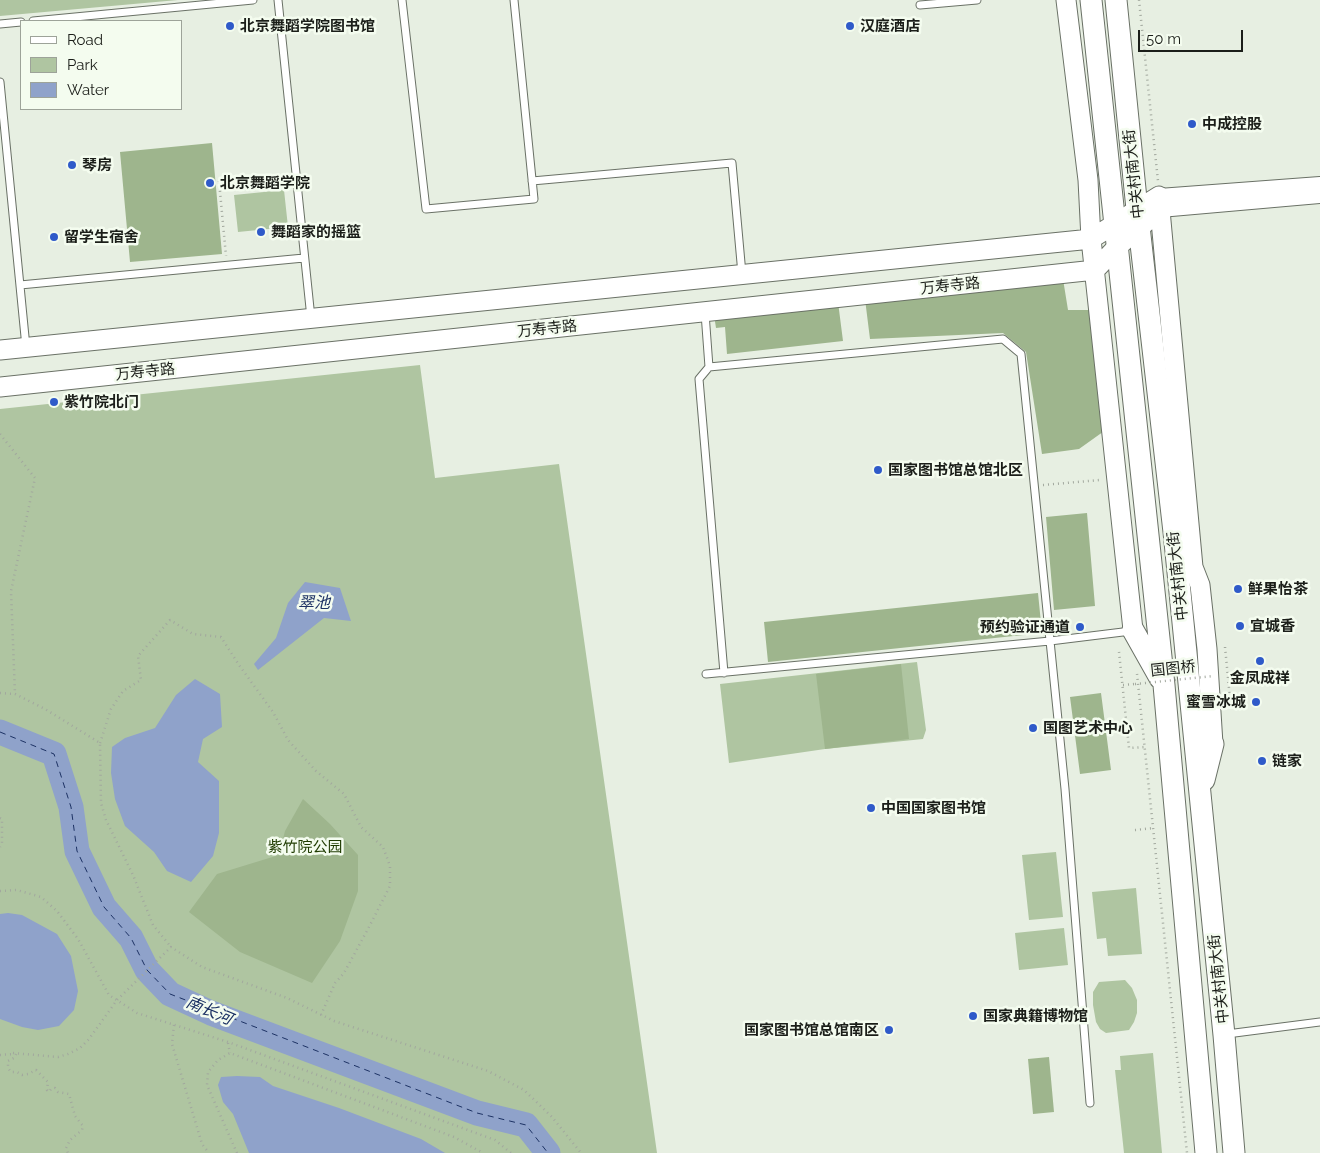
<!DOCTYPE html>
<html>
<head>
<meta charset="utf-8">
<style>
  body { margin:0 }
  #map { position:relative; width:1320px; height:1153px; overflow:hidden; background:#e7efe2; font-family:Raleway,sans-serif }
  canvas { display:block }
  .legend { position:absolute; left:20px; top:20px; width:162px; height:90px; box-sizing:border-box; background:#f4fcef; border:1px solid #9da399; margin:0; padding:6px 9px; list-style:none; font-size:15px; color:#1b1e19 }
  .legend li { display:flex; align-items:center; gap:10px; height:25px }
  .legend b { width:25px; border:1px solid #9da399 }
  .scale { position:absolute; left:1138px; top:30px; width:105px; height:22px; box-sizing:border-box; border:2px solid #1b1e19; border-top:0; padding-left:6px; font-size:15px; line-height:18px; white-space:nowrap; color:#1b1e19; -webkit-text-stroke:4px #f4fcef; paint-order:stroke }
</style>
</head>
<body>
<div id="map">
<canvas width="1320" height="1153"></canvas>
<ul class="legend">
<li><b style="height:6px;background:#fff"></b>Road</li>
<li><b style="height:14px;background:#afc5a1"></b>Park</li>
<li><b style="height:14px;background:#8fa2ca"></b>Water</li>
</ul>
<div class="scale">50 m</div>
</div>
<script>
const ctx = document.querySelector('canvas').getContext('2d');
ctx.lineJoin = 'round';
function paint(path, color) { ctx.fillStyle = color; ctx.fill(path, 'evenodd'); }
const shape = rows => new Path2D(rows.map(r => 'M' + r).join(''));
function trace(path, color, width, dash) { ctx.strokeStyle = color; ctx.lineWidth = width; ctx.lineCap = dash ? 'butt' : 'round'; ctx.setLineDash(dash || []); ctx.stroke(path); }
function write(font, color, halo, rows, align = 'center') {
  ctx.font = font + ' Raleway,"Noto Sans SC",sans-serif'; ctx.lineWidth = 5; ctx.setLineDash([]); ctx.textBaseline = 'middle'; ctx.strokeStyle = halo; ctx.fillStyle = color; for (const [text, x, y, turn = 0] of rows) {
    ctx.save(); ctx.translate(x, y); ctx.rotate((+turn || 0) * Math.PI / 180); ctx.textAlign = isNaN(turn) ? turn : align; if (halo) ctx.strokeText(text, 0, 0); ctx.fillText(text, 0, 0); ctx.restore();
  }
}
paint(shape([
  [0,0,178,0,0,16],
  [284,190,288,227,238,232,234,195],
  [420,365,435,478,559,464,657,1153,0,1153,0,409],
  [917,662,926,730,923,739,825,749,729,763,720,684],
  [1056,852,1063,917,1029,920,1022,855],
  [1136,888,1142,954,1108,956,1106,938,1097,939,1092,892],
  [1064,928,1068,965,1019,970,1015,933],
  [1125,980,1132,988,1137,1000,1137,1013,1134,1022,1129,1030,1106,1033,1100,1029,1096,1022,1093,1005,1093,992,1099,982],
  [1153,1053,1162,1153,1124,1153,1115,1070,1121,1070,1120,1056]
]), '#afc5a1');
paint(shape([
  [212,143,222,254,130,262,120,152],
  [1063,279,1068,310,1093,310,1107,429,1079,449,1042,454,1026,352,1003,333,870,339,865,299],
  [838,302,843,341,727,354,725,327,716,328,714,315],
  [1087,513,1095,606,1054,610,1046,517],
  [1038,593,1042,633,768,662,764,622],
  [901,664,909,739,825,749,816,674],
  [1101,693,1111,770,1080,774,1070,697],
  [303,799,330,824,358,855,358,891,340,941,312,983,240,952,189,912,217,874,279,855,285,831],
  [1049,1057,1054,1112,1033,1114,1028,1059]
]), '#9eb58d');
paint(shape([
  [305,582,340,588,351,621,324,618,258,670,254,664,276,638,288,603],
  [195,679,220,694,222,727,203,739,198,762,219,781,219,833,213,856,191,882,167,871,154,852,125,826,115,799,111,773,112,747,125,738,155,728,176,695],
  [8,913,22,915,57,934,71,956,78,991,74,1010,59,1026,38,1030,22,1027,0,1019,0,914],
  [237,1076,260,1077,273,1086,339,1108,421,1139,445,1153,249,1153,233,1114,223,1102,218,1085,221,1077]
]), '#8fa2ca');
trace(shape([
  [0,732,54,754,71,807,77,851,104,907,131,938,147,970,170,994,211,1013,477,1113,526,1125,548,1153]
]), '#8fa2ca', 25);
trace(shape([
  [0,732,54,754,71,807,77,851,104,907,131,938,147,970,170,994,477,1113,526,1125,548,1153]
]), '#1d3264', 1, [6, 5]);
const lane = shape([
  [278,0,311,318],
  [402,0,426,209,534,199,514,0],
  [920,5,977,0],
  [33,21,253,0],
  [0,24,21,22],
  [0,82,26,347],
  [532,181,732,163,742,274],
  [20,285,304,258],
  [705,313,709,367],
  [724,673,699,379,709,367,1003,339,1021,354,1065,789,1090,1103],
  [706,674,1050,641,1131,631],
  [1227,1034,1320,1022]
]);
const street = shape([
  [1159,196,1320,184],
  [1160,210,1320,196]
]);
const secondary = shape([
  [1066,0,1088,180,1091,239,1133,630],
  [1160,210,1193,567,1200,585,1207,649,1213,744],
  [0,350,1091,239,1159,196],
  [0,387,1095,270,1117,247,1160,210]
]);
const primary = shape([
  [1091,0,1164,685,1206,1153],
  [1116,0,1137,209,1174,532,1224,1035,1234,1153],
  [1133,630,1160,678],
  [1204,780,1213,744]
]);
trace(lane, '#6a7166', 9);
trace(street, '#6a7166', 16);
trace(secondary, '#6a7166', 21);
trace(primary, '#6a7166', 23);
trace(shape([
  [1139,0,1158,181],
  [219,181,226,256],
  [0,434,35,478,11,591,15,694],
  [1043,485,1100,480],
  [1225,647,1231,709],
  [1119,652,1129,748,1145,747],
  [1137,674,1187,1153],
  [1123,685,1135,684],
  [0,693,15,694,45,709,100,743,101,803,106,820,133,875,153,925,171,947],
  [100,743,111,709,123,691,141,680,138,656,170,620,193,634,221,637,239,665,273,712,288,740,316,771,344,794,361,827,383,847,390,866,390,886,369,927,344,973,335,983,321,1015],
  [0,818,2,819,2,843,0,847],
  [1135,830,1154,828],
  [0,891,17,890,41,897,57,911,78,939,109,995,137,1013,228,1042,495,1140,511,1153],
  [174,1025,172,1044,202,1144,209,1153],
  [228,1043,230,1053],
  [13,1053,58,1057,68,1054,80,1048,89,1039,117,1000,171,947,202,967,287,998,334,1021,488,1071,524,1090,552,1117,581,1153],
  [16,1054,14,1058,8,1061,8,1068,11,1072,17,1072,22,1075,28,1074,36,1070,48,1082,47,1090,49,1092,51,1089,55,1088,58,1092,69,1094,75,1116,83,1126,82,1130,70,1140,66,1148,68,1153],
  [0,1055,13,1054],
  [237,1153,207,1085,208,1072,218,1060,230,1053,454,1137,483,1153]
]), '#a2a89e', 2.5, [1, 4]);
trace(lane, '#fff', 7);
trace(street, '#fff', 14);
trace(secondary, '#fff', 19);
trace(primary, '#fff', 21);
trace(shape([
  [1135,684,1214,676]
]), '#a2a89e', 2.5, [1, 4]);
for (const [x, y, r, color] of [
  [230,26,5,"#2f5ac9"],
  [850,26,5,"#2f5ac9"],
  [1192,124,5,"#2f5ac9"],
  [72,165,5,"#2f5ac9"],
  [210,183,5,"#2f5ac9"],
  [261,232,5,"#2f5ac9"],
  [54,237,5,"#2f5ac9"],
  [54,402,5,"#2f5ac9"],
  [878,470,5,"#2f5ac9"],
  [1238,589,5,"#2f5ac9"],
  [1240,626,5,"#2f5ac9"],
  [1080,627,5,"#2f5ac9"],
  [1260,661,5,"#2f5ac9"],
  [1256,702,5,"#2f5ac9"],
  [1033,728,5,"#2f5ac9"],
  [1262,761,5,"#2f5ac9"],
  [871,808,5,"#2f5ac9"],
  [973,1016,5,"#2f5ac9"],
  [889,1030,5,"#2f5ac9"]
]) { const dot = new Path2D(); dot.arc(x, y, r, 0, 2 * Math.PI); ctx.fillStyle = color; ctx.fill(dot); trace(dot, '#f4fcef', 2); }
write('bold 15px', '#1b1e19', '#f4fcef', [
  ["北京舞蹈学院图书馆",240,26],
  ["汉庭酒店",860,26],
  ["中成控股",1202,124],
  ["琴房",82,165],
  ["北京舞蹈学院",220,183],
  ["舞蹈家的摇篮",271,232],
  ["留学生宿舍",64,237],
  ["紫竹院北门",64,402],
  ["国家图书馆总馆北区",888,470],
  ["鲜果怡茶",1248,589],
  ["宜城香",1250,626],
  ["预约验证通道",1070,627,"right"],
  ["金凤成祥",1260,678,"center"],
  ["蜜雪冰城",1246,702,"right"],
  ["国图艺术中心",1043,728],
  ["链家",1272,761],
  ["中国国家图书馆",881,808],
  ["国家典籍博物馆",983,1016],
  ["国家图书馆总馆南区",879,1030,"right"]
], 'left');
write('15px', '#1b1e19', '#f4fcef', [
  ["中关村南大街",1134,174,-96],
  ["万寿寺路",950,286,-6],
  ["万寿寺路",547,329,-6],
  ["万寿寺路",145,372,-6],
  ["中关村南大街",1178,576,-96],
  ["国图桥",1173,669,-6],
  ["中关村南大街",1219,979,-96]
]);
write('15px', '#1f3b00', '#f4fcef', [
  ["紫竹院公园",305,847]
]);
write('italic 16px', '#1d3264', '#f4fcef', [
  ["翠池",314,603],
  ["南长河",209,1011,23]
]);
</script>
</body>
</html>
